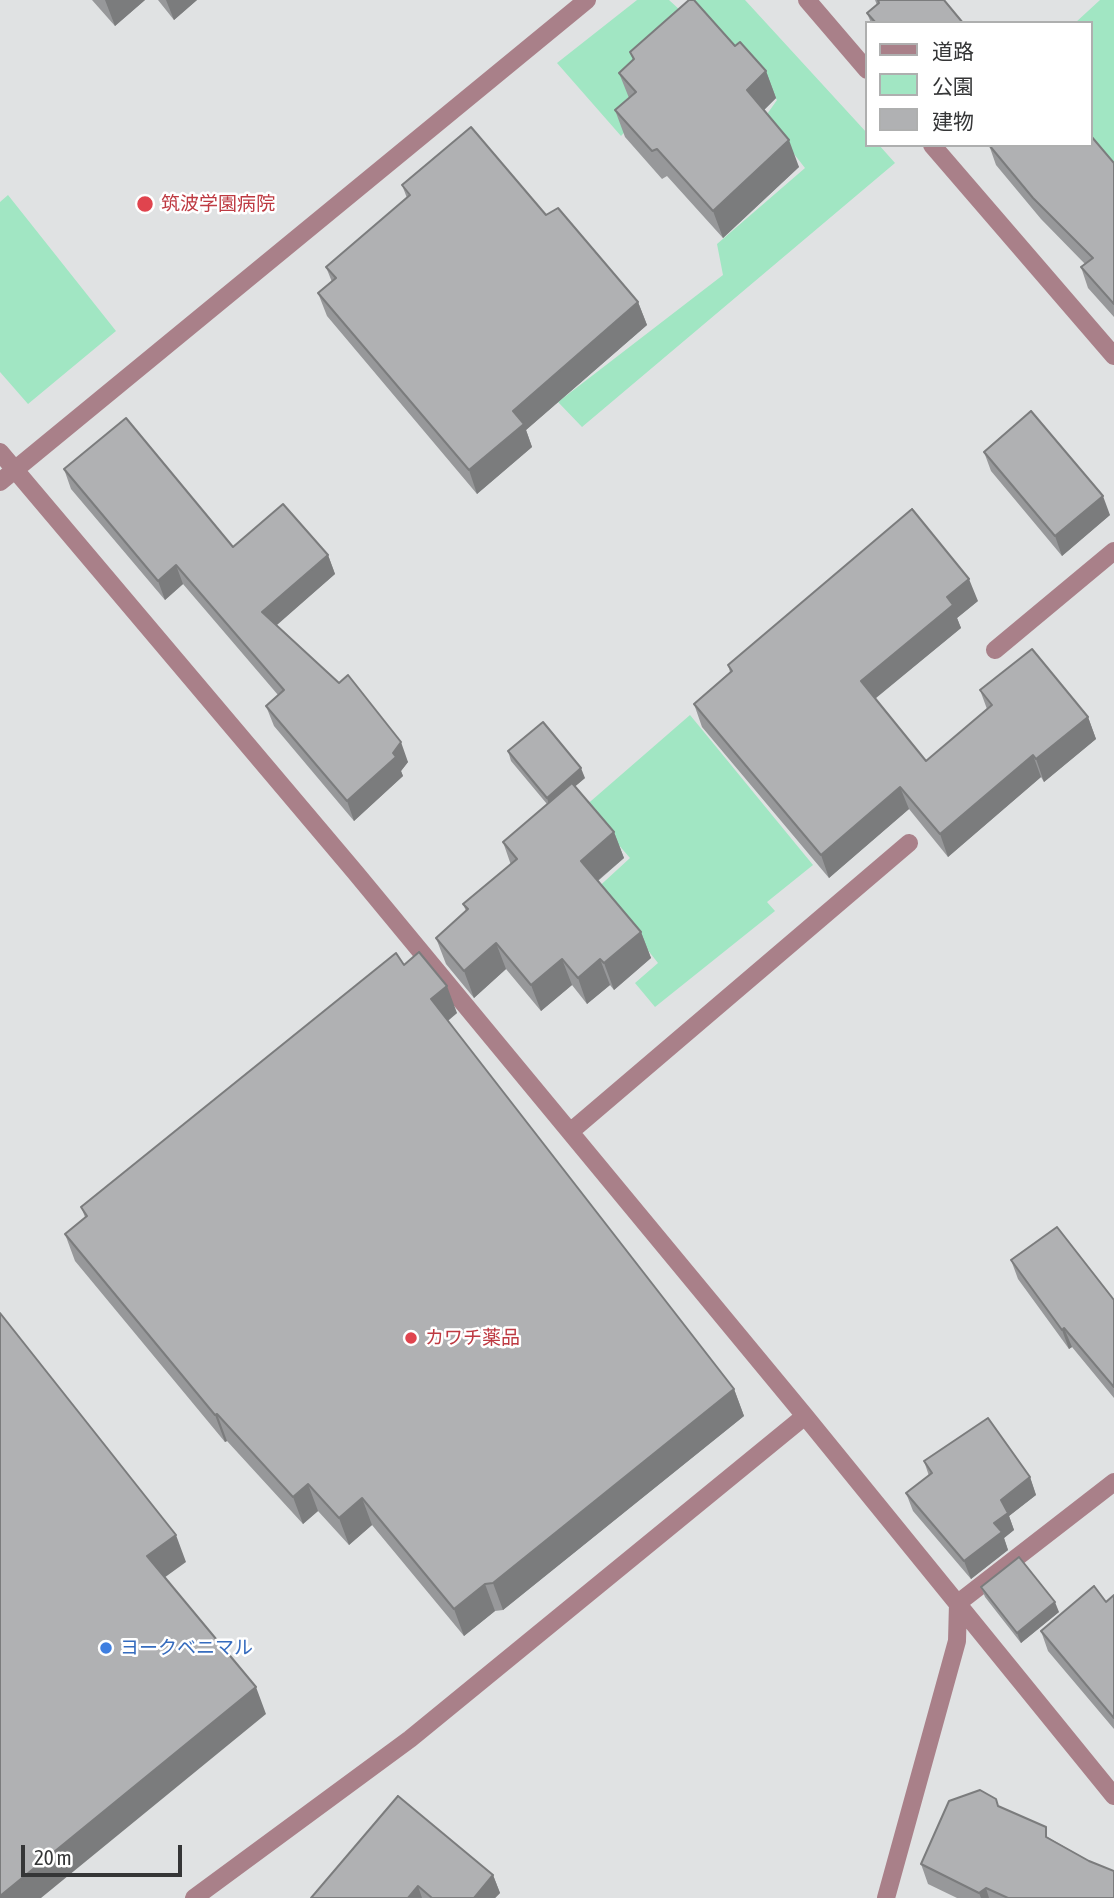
<!DOCTYPE html>
<html>
<head>
<meta charset="utf-8">
<style>
  body { margin:0 }
  #map { position:relative; width:1114px; height:1898px; overflow:hidden; background:#e0e2e3; font-family:"Asap Condensed","Noto Sans JP",sans-serif }
  canvas { display:block }
  .legend { position:absolute; left:865px; top:21px; width:228px; height:126px; box-sizing:border-box; background:#fff; border:2px solid #aeafaf; margin:0; padding:9px 12px; list-style:none; font-size:21px; color:#353637 }
  .legend li { display:flex; align-items:center; gap:14px; height:35px }
  .legend b { width:35px; border:2px solid #aeafaf }
  .scale { position:absolute; left:21px; top:1845px; width:161px; height:32px; box-sizing:border-box; border:4px solid #353637; border-top:0; padding-left:9px; font-size:21px; line-height:24px; white-space:nowrap; color:#353637; -webkit-text-stroke:5px #fff; paint-order:stroke }
</style>
</head>
<body>
<div id="map">
<canvas width="1114" height="1898"></canvas>
<ul class="legend">
<li><b style="height:9px;background:#a98089"></b>道路</li>
<li><b style="height:19px;background:#a1e6c3"></b>公園</li>
<li><b style="height:19px;background:#b0b1b3"></b>建物</li>
</ul>
<div class="scale">20 m</div>
</div>
<script>
const ctx = document.querySelector('canvas').getContext('2d');
ctx.lineJoin = 'round';
function paint(path, color) { ctx.fillStyle = color; ctx.fill(path, 'evenodd'); }
const shape = rows => new Path2D(rows.map(r => 'M' + r).join(''));
function trace(path, color, width, dash) { ctx.strokeStyle = color; ctx.lineWidth = width; ctx.lineCap = dash ? 'butt' : 'round'; ctx.setLineDash(dash || []); ctx.stroke(path); }
function write(font, color, halo, rows, align = 'center') {
  ctx.font = font + ' "Asap Condensed","Noto Sans JP",sans-serif'; ctx.lineWidth = 5; ctx.setLineDash([]); ctx.textBaseline = 'middle'; ctx.strokeStyle = halo; ctx.fillStyle = color; for (const [text, x, y, turn = 0] of rows) {
    ctx.save(); ctx.translate(x, y); ctx.rotate((+turn || 0) * Math.PI / 180); ctx.textAlign = isNaN(turn) ? turn : align; if (halo) ctx.strokeText(text, 0, 0); ctx.fillText(text, 0, 0); ctx.restore();
  }
}
paint(shape([
  [637,0,669,0,681,11,695,0,745,0,867,133,867,145,879,145,895,163,582,427,558,402,723,275,717,244,805,168,765,117,777,100,703,18,625,101,639,117,621,136,557,63],
  [1100,0,1114,0,1114,167,1091,140,1091,23,1075,23],
  [8,195,116,331,28,404,0,372,0,202],
  [690,715,813,865,767,902,775,911,655,1007,635,983,658,963,624,920,593,892,630,858,598,821,576,814]
]), '#a1e6c3');
trace(shape([
  [807,0,867,70],
  [932,145,1114,356],
  [0,452,355,872,805,1416,1114,1796],
  [0,482,587,0],
  [995,650,1114,551],
  [570,1132,909,843],
  [958,1603,1114,1482],
  [194,1898,410,1739,805,1416],
  [886,1898,957,1641,958,1603]
]), '#a98089', 18);
paint(shape([
  [92,0,145,0,115,26],
  [158,0,197,0,174,20],
  [875,0,944,0,963,23,871,23,867,13,877,5],
  [735,46,766,71,776,98,764,110,799,167,723,238,667,176,662,179,625,137,615,110,629,98,619,73,633,60,630,52],
  [989,145,1114,163,1114,317,1088,288,1081,267,1085,264,1041,219,996,165],
  [402,185,546,215,638,302,647,325,526,430,532,447,477,494,327,316,318,293,332,282,326,267,407,198],
  [984,452,1110,515,1062,556,991,471],
  [64,469,233,547,328,555,335,574,276,625,408,762,401,771,403,776,354,821,274,726,266,706,278,695,183,584,165,600,71,489],
  [978,601,957,618,961,628,875,698,926,761,987,709,980,690,1088,717,1096,739,1044,782,1041,777,948,857,909,809,829,878,702,727,694,704,730,672,728,665],
  [508,751,585,778,575,786,614,832,624,858,598,881,641,932,651,958,614,990,610,985,587,1004,572,985,541,1011,506,969,474,998,446,964,436,938,466,911,463,904,511,865,503,842,547,804,511,761],
  [404,965,457,1013,448,1021,734,1389,744,1416,503,1610,495,1611,464,1636,372,1525,349,1545,318,1511,303,1524,227,1441,225,1442,75,1261,65,1234,85,1217,81,1207],
  [1011,1260,1114,1300,1114,1398,1072,1347,1069,1349,1018,1279],
  [924,1461,1030,1477,1036,1495,1009,1516,1014,1530,1004,1538,1008,1550,971,1579,913,1511,906,1493,929,1476],
  [981,1587,1059,1612,1021,1643,985,1597],
  [1114,1595,1114,1729,1048,1651,1041,1631,1106,1602],
  [999,1806,1051,1839,1089,1861,1114,1898,957,1898,928,1884,921,1864],
  [493,1875,500,1893,495,1898,311,1898]
]), '#97989a');
paint(shape([
  [105,0,145,0,115,26],
  [166,0,197,0,174,20],
  [766,71,776,98,757,117,747,90],
  [789,140,799,167,723,238,713,211],
  [638,302,647,325,526,430,532,447,477,494,469,470,513,411],
  [1103,496,1110,515,1062,556,1055,536],
  [328,555,335,574,269,632,262,612],
  [176,565,183,584,165,600,158,581],
  [969,579,978,601,957,618,961,628,870,703,861,681,947,597],
  [1088,717,1096,739,1044,782,1036,759],
  [401,742,408,762,401,771,403,776,354,821,347,801,393,753],
  [1033,755,1041,777,948,857,940,834],
  [581,768,585,778,550,808,547,798],
  [900,787,909,809,829,878,821,855],
  [614,832,624,858,590,887,581,861],
  [641,932,651,958,614,990,604,963],
  [496,943,506,969,474,998,464,971],
  [562,959,572,985,541,1011,531,985],
  [600,959,610,985,587,1004,578,978],
  [447,986,457,1013,441,1026,431,999],
  [1064,1328,1072,1347,1069,1349,1062,1330],
  [734,1389,744,1416,503,1610,493,1583],
  [217,1414,227,1441,225,1442,215,1415],
  [1030,1477,1036,1495,1009,1516,1014,1530,1004,1538,1008,1550,971,1579,964,1561,994,1523,1001,1500],
  [308,1484,318,1511,303,1524,293,1497],
  [362,1498,372,1525,349,1545,339,1518],
  [176,1535,186,1562,157,1583,147,1556],
  [485,1584,495,1611,464,1636,454,1609],
  [1055,1602,1059,1612,1021,1643,1017,1633],
  [256,1687,266,1714,41,1898,0,1898,0,1896],
  [493,1875,500,1893,495,1898,474,1898],
  [418,1886,422,1898,408,1898],
  [986,1888,989,1898,981,1898,979,1893]
]), '#7b7c7d');
const building = shape([
  [689,0,694,0,735,46,740,42,766,71,747,90,789,140,713,211,657,149,652,151,615,110,636,92,619,73,634,59,630,52,689,0],
  [878,0,944,0,963,23,876,23,867,13,879,3,878,0],
  [471,127,546,215,558,208,638,302,513,411,524,424,469,470,318,293,336,278,326,267,410,195,402,185,471,127],
  [1091,136,1114,163,1114,304,1081,267,1093,258,1033,198,989,145,1091,145,1091,136],
  [1031,411,1103,496,1055,536,984,452,1031,411],
  [126,418,233,547,283,504,328,555,262,612,339,683,348,675,401,742,393,753,396,757,347,801,266,706,284,690,176,565,158,581,64,469,126,418],
  [912,509,969,579,947,597,953,605,861,681,926,761,992,705,980,690,1032,649,1088,717,1036,759,1033,755,940,834,900,787,821,855,694,704,732,671,728,665,912,509],
  [543,722,581,768,547,798,508,751,543,722],
  [572,783,614,832,581,861,641,932,604,963,600,959,578,978,562,959,531,985,496,943,464,971,436,938,468,909,463,904,517,859,503,842,572,783],
  [419,952,447,986,431,999,734,1389,493,1583,485,1584,454,1609,362,1498,339,1518,308,1484,293,1497,217,1414,215,1415,65,1234,87,1216,81,1207,396,953,404,965,419,952],
  [1057,1227,1114,1300,1114,1387,1064,1328,1062,1330,1011,1260,1057,1227],
  [0,1313,176,1535,147,1556,256,1687,0,1896,0,1313],
  [988,1418,1030,1477,1001,1500,1008,1513,994,1523,1002,1532,964,1561,906,1493,932,1473,924,1461,988,1418],
  [1019,1557,1055,1602,1017,1633,981,1587,1019,1557],
  [1094,1586,1106,1602,1114,1595,1114,1718,1041,1631,1094,1586],
  [980,1790,996,1799,998,1806,1046,1827,1046,1837,1089,1861,1114,1871,1114,1898,1008,1898,986,1888,979,1893,921,1864,949,1801,980,1790],
  [398,1796,493,1875,474,1898,432,1898,418,1886,408,1898,311,1898,398,1796]
]);
paint(building, '#b0b1b3');
trace(building, '#7b7c7d', 2);
for (const [x, y, r, color] of [
  [145,204,9,"#e0444e"],
  [411,1338,7,"#e0444e"],
  [106,1648,7,"#3f7fe0"]
]) { const dot = new Path2D(); dot.arc(x, y, r, 0, 2 * Math.PI); ctx.fillStyle = color; ctx.fill(dot); trace(dot, '#fff', 2.5); }
write('19px', '#be3a42', '#fff', [
  ["筑波学園病院",161,204],
  ["カワチ薬品",425,1338]
], 'left');
write('19px', '#366cbe', '#fff', [
  ["ヨークベニマル",120,1648]
], 'left');
</script>
</body>
</html>
